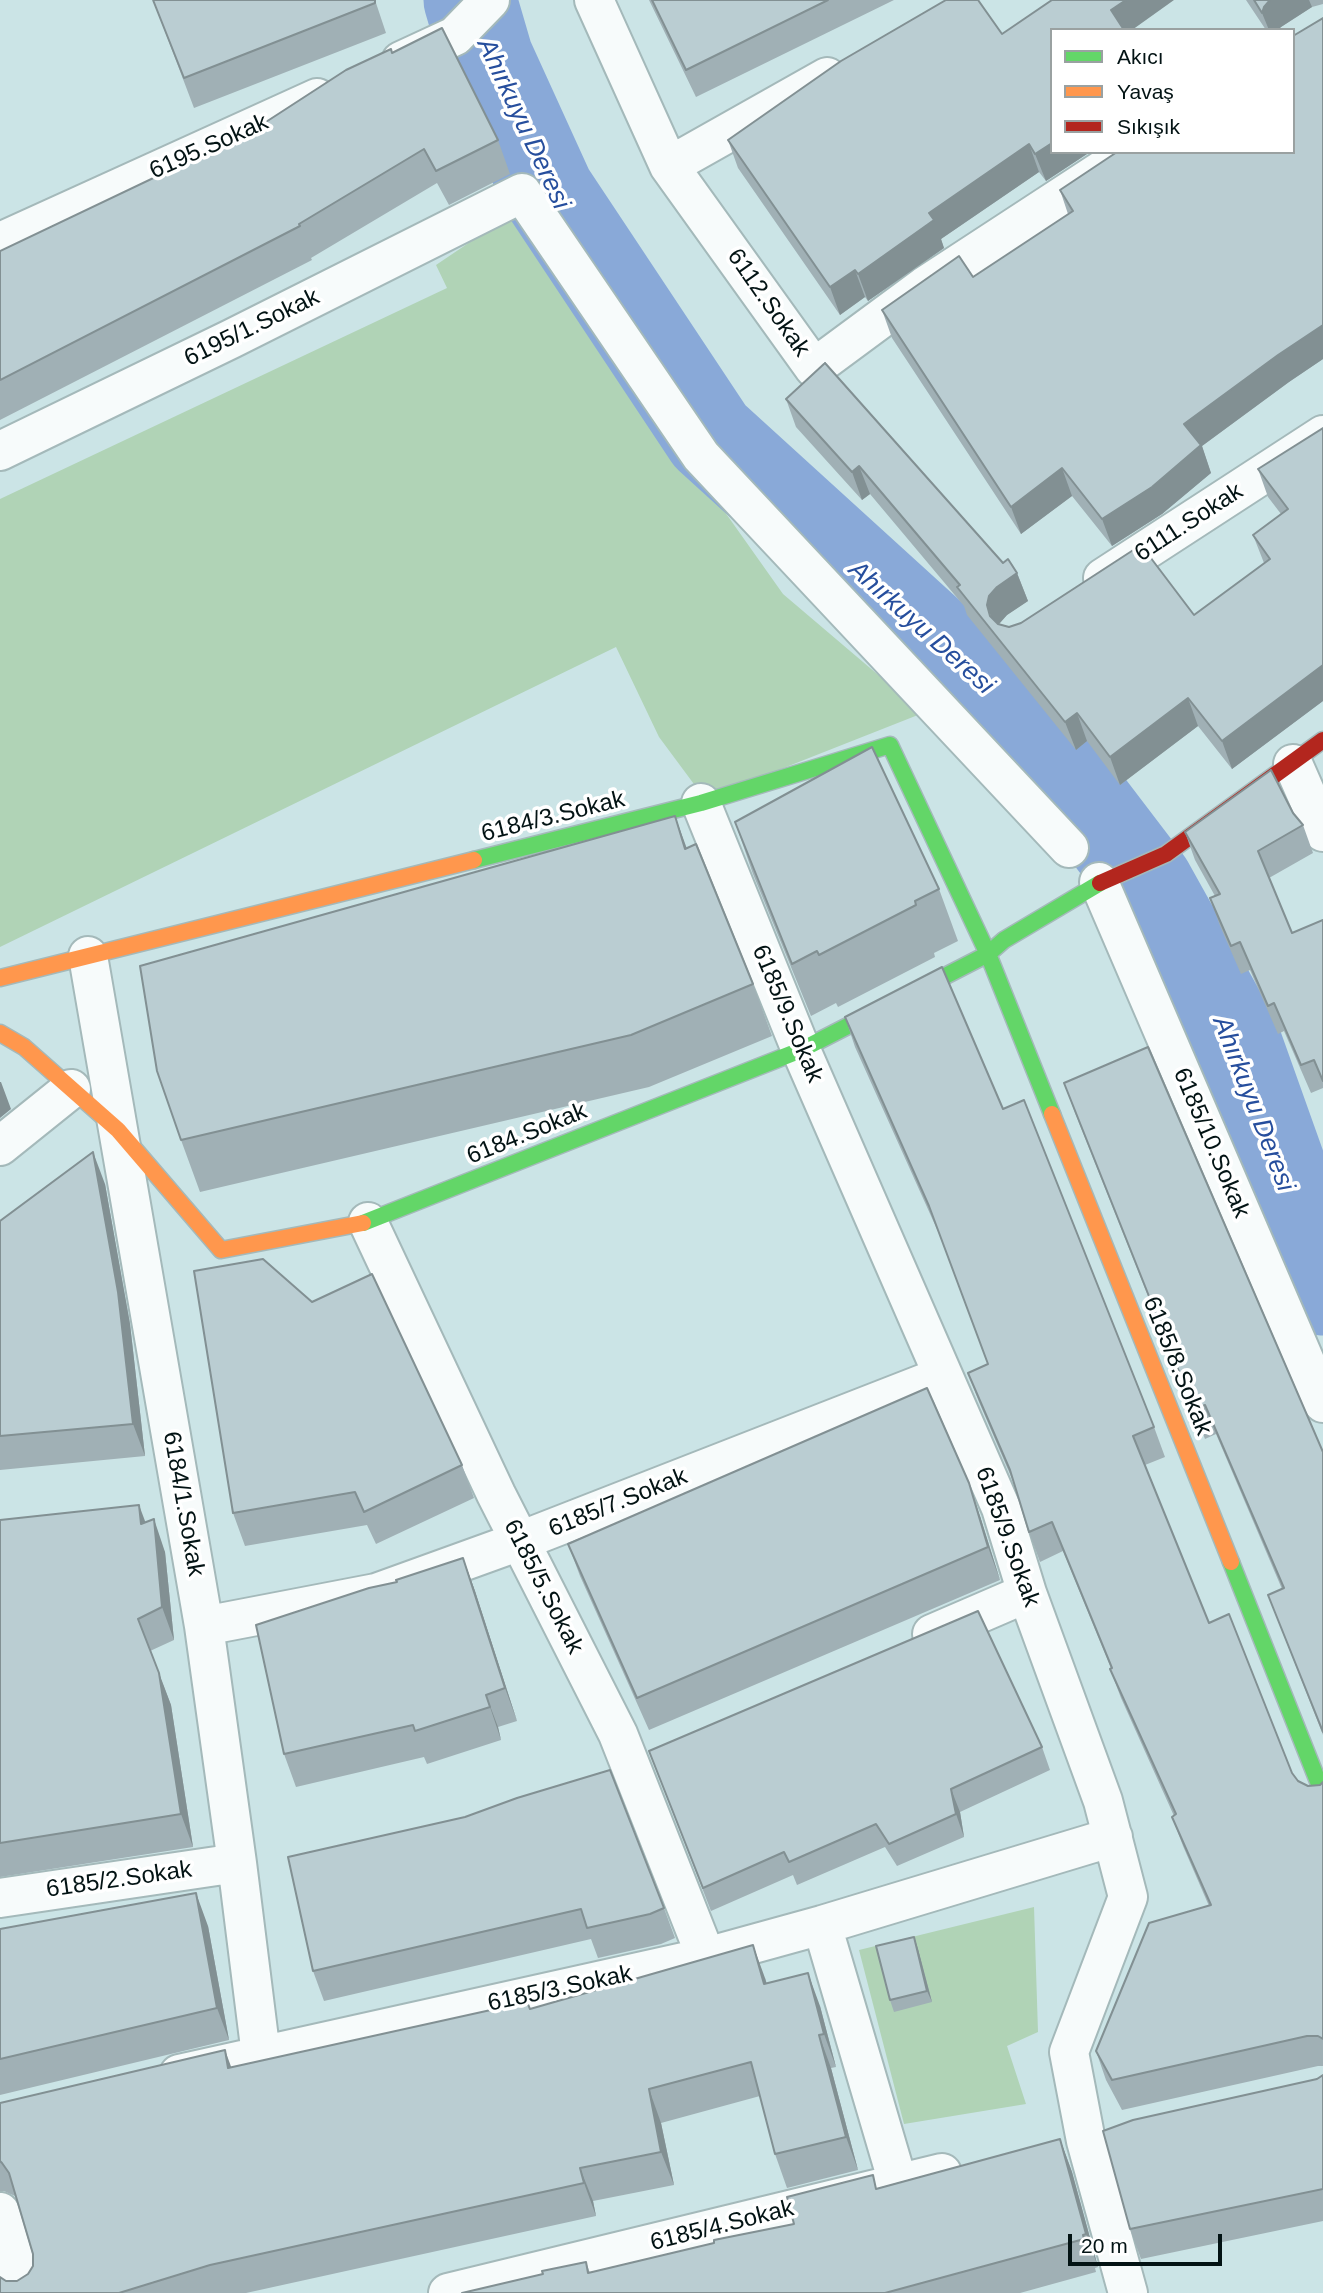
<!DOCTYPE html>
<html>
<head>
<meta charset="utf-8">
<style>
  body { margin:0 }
  #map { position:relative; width:1323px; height:2293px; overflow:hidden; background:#cbe4e6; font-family:Arial,sans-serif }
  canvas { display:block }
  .legend { position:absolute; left:1050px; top:28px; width:245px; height:126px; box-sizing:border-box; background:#fff; border:2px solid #9aa1a1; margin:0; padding:9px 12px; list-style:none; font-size:21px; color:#031314 }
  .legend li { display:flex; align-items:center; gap:14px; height:35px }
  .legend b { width:35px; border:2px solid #9aa1a1 }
  .scale { position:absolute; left:1068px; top:2234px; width:154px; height:32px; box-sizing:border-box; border:4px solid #031314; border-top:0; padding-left:9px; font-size:21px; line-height:24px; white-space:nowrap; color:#031314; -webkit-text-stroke:5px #fff; paint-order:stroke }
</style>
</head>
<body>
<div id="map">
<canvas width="1323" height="2293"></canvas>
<ul class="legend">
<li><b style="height:9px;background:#63d668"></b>Akıcı</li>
<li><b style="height:9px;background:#ff974d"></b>Yavaş</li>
<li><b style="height:9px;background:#b3261e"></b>Sıkışık</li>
</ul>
<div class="scale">20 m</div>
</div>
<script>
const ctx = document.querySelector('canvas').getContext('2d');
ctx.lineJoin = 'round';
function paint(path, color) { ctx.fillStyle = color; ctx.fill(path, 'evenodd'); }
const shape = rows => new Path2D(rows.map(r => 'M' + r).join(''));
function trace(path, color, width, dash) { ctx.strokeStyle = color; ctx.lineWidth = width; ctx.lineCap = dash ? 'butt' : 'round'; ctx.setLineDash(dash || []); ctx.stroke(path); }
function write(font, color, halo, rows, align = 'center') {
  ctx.font = font + ' Arial,sans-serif'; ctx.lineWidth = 7; ctx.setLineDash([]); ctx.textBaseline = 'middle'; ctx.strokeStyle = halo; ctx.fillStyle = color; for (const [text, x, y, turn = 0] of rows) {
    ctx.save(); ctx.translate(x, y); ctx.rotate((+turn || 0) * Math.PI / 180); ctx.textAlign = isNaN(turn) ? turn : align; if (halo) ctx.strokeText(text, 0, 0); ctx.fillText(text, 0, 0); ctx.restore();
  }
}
paint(shape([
  [513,213,783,594,923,713,705,799,659,737,616,647,0,947,0,499,447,288,436,265],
  [1034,1907,1038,2032,1007,2046,1026,2104,904,2124,859,1950]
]), '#b0d3b6');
trace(shape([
  [470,0,487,58,548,192,710,436,1022,720,1147,884,1235,1042,1323,1289]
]), '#89a9d8', 93);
const street = shape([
  [594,0,669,166,814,368,925,286,1130,152],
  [401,61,455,36,490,0],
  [669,166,827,77],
  [0,242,317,98],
  [0,451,231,339,522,193,701,456,1069,848],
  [1103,578,1323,435],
  [1293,764,1323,832],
  [701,803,801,1050,1001,1508,1027,1593,1103,1801,1128,1897,1069,2052,1086,2141,1128,2293],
  [1099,882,1323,1403],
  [88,956,204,1626,237,1863,261,2055],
  [0,1146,71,1089],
  [368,1222,496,1494,618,1734,706,1957],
  [204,1626,376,1593,520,1541,943,1376],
  [932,1634,1027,1593],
  [0,1898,237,1863],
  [822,1925,898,2183],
  [179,2074,706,1957,822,1925,1113,1837],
  [0,2212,24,2293],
  [448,2293,942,2173]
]);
const fast = shape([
  [474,860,701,803,890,745,988,954,1052,1114],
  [363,1223,801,1050,988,954,1004,940,1100,883],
  [1231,1562,1323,1794]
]);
const slow = shape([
  [0,978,474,860],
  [0,1033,24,1047,118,1130,221,1250,363,1223],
  [1052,1114,1231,1562]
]);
const jam = shape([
  [1100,883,1166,854,1323,740]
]);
trace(street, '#a4b9ba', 42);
trace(fast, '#a4b9ba', 19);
trace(slow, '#a4b9ba', 19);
trace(jam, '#a4b9ba', 19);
trace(street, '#f7fbfb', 38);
trace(fast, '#63d668', 16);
trace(slow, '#ff974d', 16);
trace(jam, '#b3261e', 16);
paint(shape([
  [153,0,375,0,386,33,194,108],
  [649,0,894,0,696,97],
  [1246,0,1323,0,1323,4,1312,7,1281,27,1278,30,1266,30],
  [1323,18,1323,359,1289,382,1202,446,1211,473,1162,514,1112,546,1072,496,1021,534,892,338,882,310,959,256,973,277,1068,214,1060,190,1117,152,1293,152,1293,36],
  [1052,30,1052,152,1090,152,1046,181,1039,172,941,239,944,248,868,301,865,297,840,315,738,168,728,140,1002,34],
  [392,53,498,140,510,174,449,205,437,183,311,258,312,260,0,420,0,251,252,131],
  [786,399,1017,573,1028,601,1007,615,999,624,1009,627,1194,615,1264,563,1253,535,1281,514,1268,497,1258,469,1323,428,1323,701,1232,769,1198,726,1120,785,1087,741,1076,750,967,615,964,606,870,494,862,500,796,427],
  [1293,813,1303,825,1313,853,1269,878,1292,933,1323,920,1323,1088,1311,1093,1284,1031,1278,1034,1250,970,1241,974,1220,926,1210,898,1215,896,1195,860,1185,832],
  [735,822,939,889,958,941,934,953,935,957,838,1007,836,1003,811,1016,753,874],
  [687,848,753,984,772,1036,649,1087,200,1192,181,1140],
  [845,1017,1003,1109,1154,1427,1165,1457,1145,1465,1209,1623,1292,1773,1298,1781,1308,1786,1320,1785,1323,1782,1323,2066,1318,2066,1122,2110,1106,2080,1096,2051,1209,1906,1183,1846,1172,1817,1174,1816,1121,1698,1110,1669,1111,1668,1063,1551,1040,1562,1029,1532,1015,1486,979,1402,968,1373,988,1364,940,1236,855,1047],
  [1064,1083,1323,1452,1323,1735,1268,1595,1282,1589,1216,1434,1205,1439,1075,1113],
  [105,1184,130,1324,145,1456,0,1470,0,1221],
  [462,1465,474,1498,376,1544,367,1525,245,1546,233,1513],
  [980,1516,1000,1580,649,1730,580,1576,568,1544],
  [0,1520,146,1523,165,1552,174,1640,150,1651,171,1705,193,1847,0,1877],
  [463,1558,475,1591,517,1721,498,1727,501,1740,427,1764,424,1757,296,1787,284,1754,397,1582],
  [1042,1747,1050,1770,960,1812,964,1837,897,1866,885,1847,797,1885,793,1875,711,1911,649,1751],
  [288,1857,664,1908,675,1938,661,1944,598,1958,591,1939,324,2001,313,1971],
  [208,1926,229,2040,0,2095,0,1929],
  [914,1937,918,1949,932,2002,894,2012,890,2000],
  [765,1978,767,1984,820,2006,836,2067,831,2068,858,2170,787,2188,775,2154,760,2096,661,2123,674,2185,593,2201,596,2216,246,2293,0,2293,6,2281,17,2281,28,2274,33,2266,33,2254,17,2199,15,2196,4,2191,0,2191,0,2103,231,2068,530,2009],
  [1323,2075,1323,2221,1141,2259,1130,2229,1317,2079],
  [1060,2139,1072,2172,1098,2267,1095,2268,1096,2272,1020,2293,462,2293,543,2274,586,2262,590,2273,794,2224,878,2188]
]), '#a0b0b5');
paint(shape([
  [1126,0,1174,0,1132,30,1118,30,1111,10],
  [1270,0,1309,0,1312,7,1281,27,1278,30,1269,30,1262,13,1264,7],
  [1052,143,1052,152,1090,152,1046,181,1035,154],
  [1029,144,1039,172,941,239,944,248,868,301,858,274,929,213],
  [855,270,865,297,840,315,830,287],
  [1323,325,1323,359,1289,382,1202,446,1211,473,1162,514,1112,546,1102,519,1184,424,1278,355],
  [859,466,870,494,862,500,852,472],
  [1062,468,1072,496,1021,534,1011,507],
  [1017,573,1028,601,1007,615,999,624,997,633,987,605,989,596,997,587],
  [1323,665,1323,701,1232,769,1222,741],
  [1188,698,1198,726,1120,785,1110,757],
  [1077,713,1087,741,1076,750,1065,722],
  [675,816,694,868,685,849],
  [0,1082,1,1082,11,1109,0,1118],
  [93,1152,105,1184,130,1324,145,1456,133,1424],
  [969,1483,980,1516,1000,1580,988,1547],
  [139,1505,151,1537,141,1524],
  [154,1519,165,1552,174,1640,162,1607],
  [463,1558,475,1591,517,1721,505,1688],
  [159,1673,171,1705,193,1847,181,1814],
  [486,1695,498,1727,501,1740],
  [951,1789,960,1812,964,1837,956,1814],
  [196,1893,208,1926,229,2040,217,2008],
  [914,1937,918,1949,932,2002,927,1991],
  [753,1945,765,1978,776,2018,764,1984],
  [808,1973,820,2006,836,2067,824,2034],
  [819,2035,831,2068,858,2170,846,2137],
  [225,2050,237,2083,228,2068],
  [649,2089,661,2123,674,2185,661,2152],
  [1060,2139,1072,2172,1098,2267,1086,2234],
  [580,2168,593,2201,596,2216,584,2183]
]), '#829093');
const building = shape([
  [153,0,375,0,375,3,184,78,153,0],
  [652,0,828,0,686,70,652,0],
  [946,0,978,0,1002,34,1052,0,1126,0,1111,10,1124,30,1052,30,1052,143,1035,154,1029,144,929,213,934,220,858,274,855,270,830,287,728,140,841,61,946,0],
  [1254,0,1270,0,1264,7,1262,13,1254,0],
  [1323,18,1323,325,1278,355,1184,424,1201,445,1152,487,1102,519,1062,468,1011,507,882,310,959,256,973,277,1073,211,1060,190,1117,152,1293,152,1293,62,1294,62,1293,60,1293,36,1323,18],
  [442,28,498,140,436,171,424,149,299,224,300,226,0,380,0,251,252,131,346,70,391,49,392,53,442,28],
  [825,363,1003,563,1008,559,1017,573,997,587,989,596,987,605,990,616,998,624,1009,627,1021,623,1141,545,1194,615,1270,559,1253,535,1288,509,1258,469,1323,428,1323,665,1222,741,1188,698,1110,757,1077,713,1065,722,957,587,960,585,859,466,852,472,786,399,825,363],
  [872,747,939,889,915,901,916,905,819,955,817,951,792,964,735,822,872,747],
  [1271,770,1293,813,1303,825,1258,851,1292,933,1323,920,1323,1081,1314,1060,1301,1065,1274,1003,1268,1006,1240,942,1231,946,1210,898,1220,894,1185,832,1271,770],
  [675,816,685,849,696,844,753,984,631,1035,181,1140,157,1071,140,966,675,816],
  [942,967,1003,1109,1024,1100,1154,1427,1133,1436,1209,1623,1229,1614,1292,1773,1298,1781,1308,1786,1320,1785,1323,1782,1323,2039,1318,2036,1307,2036,1112,2080,1096,2051,1149,1923,1211,1905,1172,1817,1176,1814,1110,1669,1112,1668,1052,1522,1029,1532,1010,1470,968,1373,988,1364,929,1206,845,1017,942,967],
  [1148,1047,1323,1452,1323,1732,1268,1595,1284,1588,1205,1405,1194,1409,1064,1083,1148,1047],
  [93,1152,118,1292,133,1424,0,1436,0,1221,93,1152],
  [263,1259,312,1302,372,1274,462,1465,364,1512,355,1492,233,1513,194,1271,263,1259],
  [927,1388,969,1483,988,1547,637,1698,568,1544,927,1388],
  [139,1505,141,1524,154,1519,162,1607,138,1619,159,1673,181,1814,0,1843,0,1520,139,1505],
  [463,1558,505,1688,486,1695,490,1707,415,1731,413,1725,284,1754,256,1625,369,1588,397,1582,396,1580,463,1558],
  [978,1611,1042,1747,951,1789,956,1814,889,1844,876,1824,789,1862,784,1852,703,1888,649,1751,978,1611],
  [610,1770,664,1908,650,1914,587,1928,581,1909,313,1971,288,1857,465,1817,517,1798,610,1770],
  [196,1893,217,2008,0,2059,0,1929,196,1893],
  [914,1937,927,1991,890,2000,876,1946,914,1937],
  [753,1945,764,1984,808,1973,824,2034,819,2035,846,2137,775,2154,751,2062,649,2089,661,2152,580,2168,584,2183,210,2265,119,2293,0,2293,0,2277,6,2281,17,2281,28,2274,33,2266,33,2254,9,2173,2,2163,0,2161,0,2103,225,2050,228,2068,527,2002,530,2009,753,1945],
  [1323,2075,1323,2189,1130,2229,1103,2131,1133,2120,1317,2079,1323,2075],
  [1060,2139,1086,2234,1083,2235,1084,2239,885,2293,462,2293,543,2274,542,2271,586,2262,588,2273,714,2243,714,2240,794,2224,787,2197,873,2175,876,2189,1060,2139]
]);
paint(building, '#bacdd2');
trace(building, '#829093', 2);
write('24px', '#031314', '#fff', [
  ["6195.Sokak",209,147,-24],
  ["6112.Sokak",768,303,55],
  ["6195/1.Sokak",252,328,-26],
  ["6111.Sokak",1189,523,-33],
  ["6184/3.Sokak",553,817,-14],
  ["6185/9.Sokak",787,1014,67],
  ["6184.Sokak",527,1134,-22],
  ["6185/10.Sokak",1211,1143,67],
  ["6185/8.Sokak",1177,1366,68],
  ["6185/7.Sokak",618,1503,-22],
  ["6184/1.Sokak",183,1504,80],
  ["6185/9.Sokak",1007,1537,70],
  ["6185/5.Sokak",543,1587,63],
  ["6185/2.Sokak",119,1880,-8],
  ["6185/3.Sokak",560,1989,-12],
  ["6185/4.Sokak",722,2226,-14]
]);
write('italic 26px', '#264e9d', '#fff', [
  ["Ahırkuyu Deresi",523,124,65],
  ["Ahırkuyu Deresi",921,628,42],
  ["Ahırkuyu Deresi",1253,1104,69]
]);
</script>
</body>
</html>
